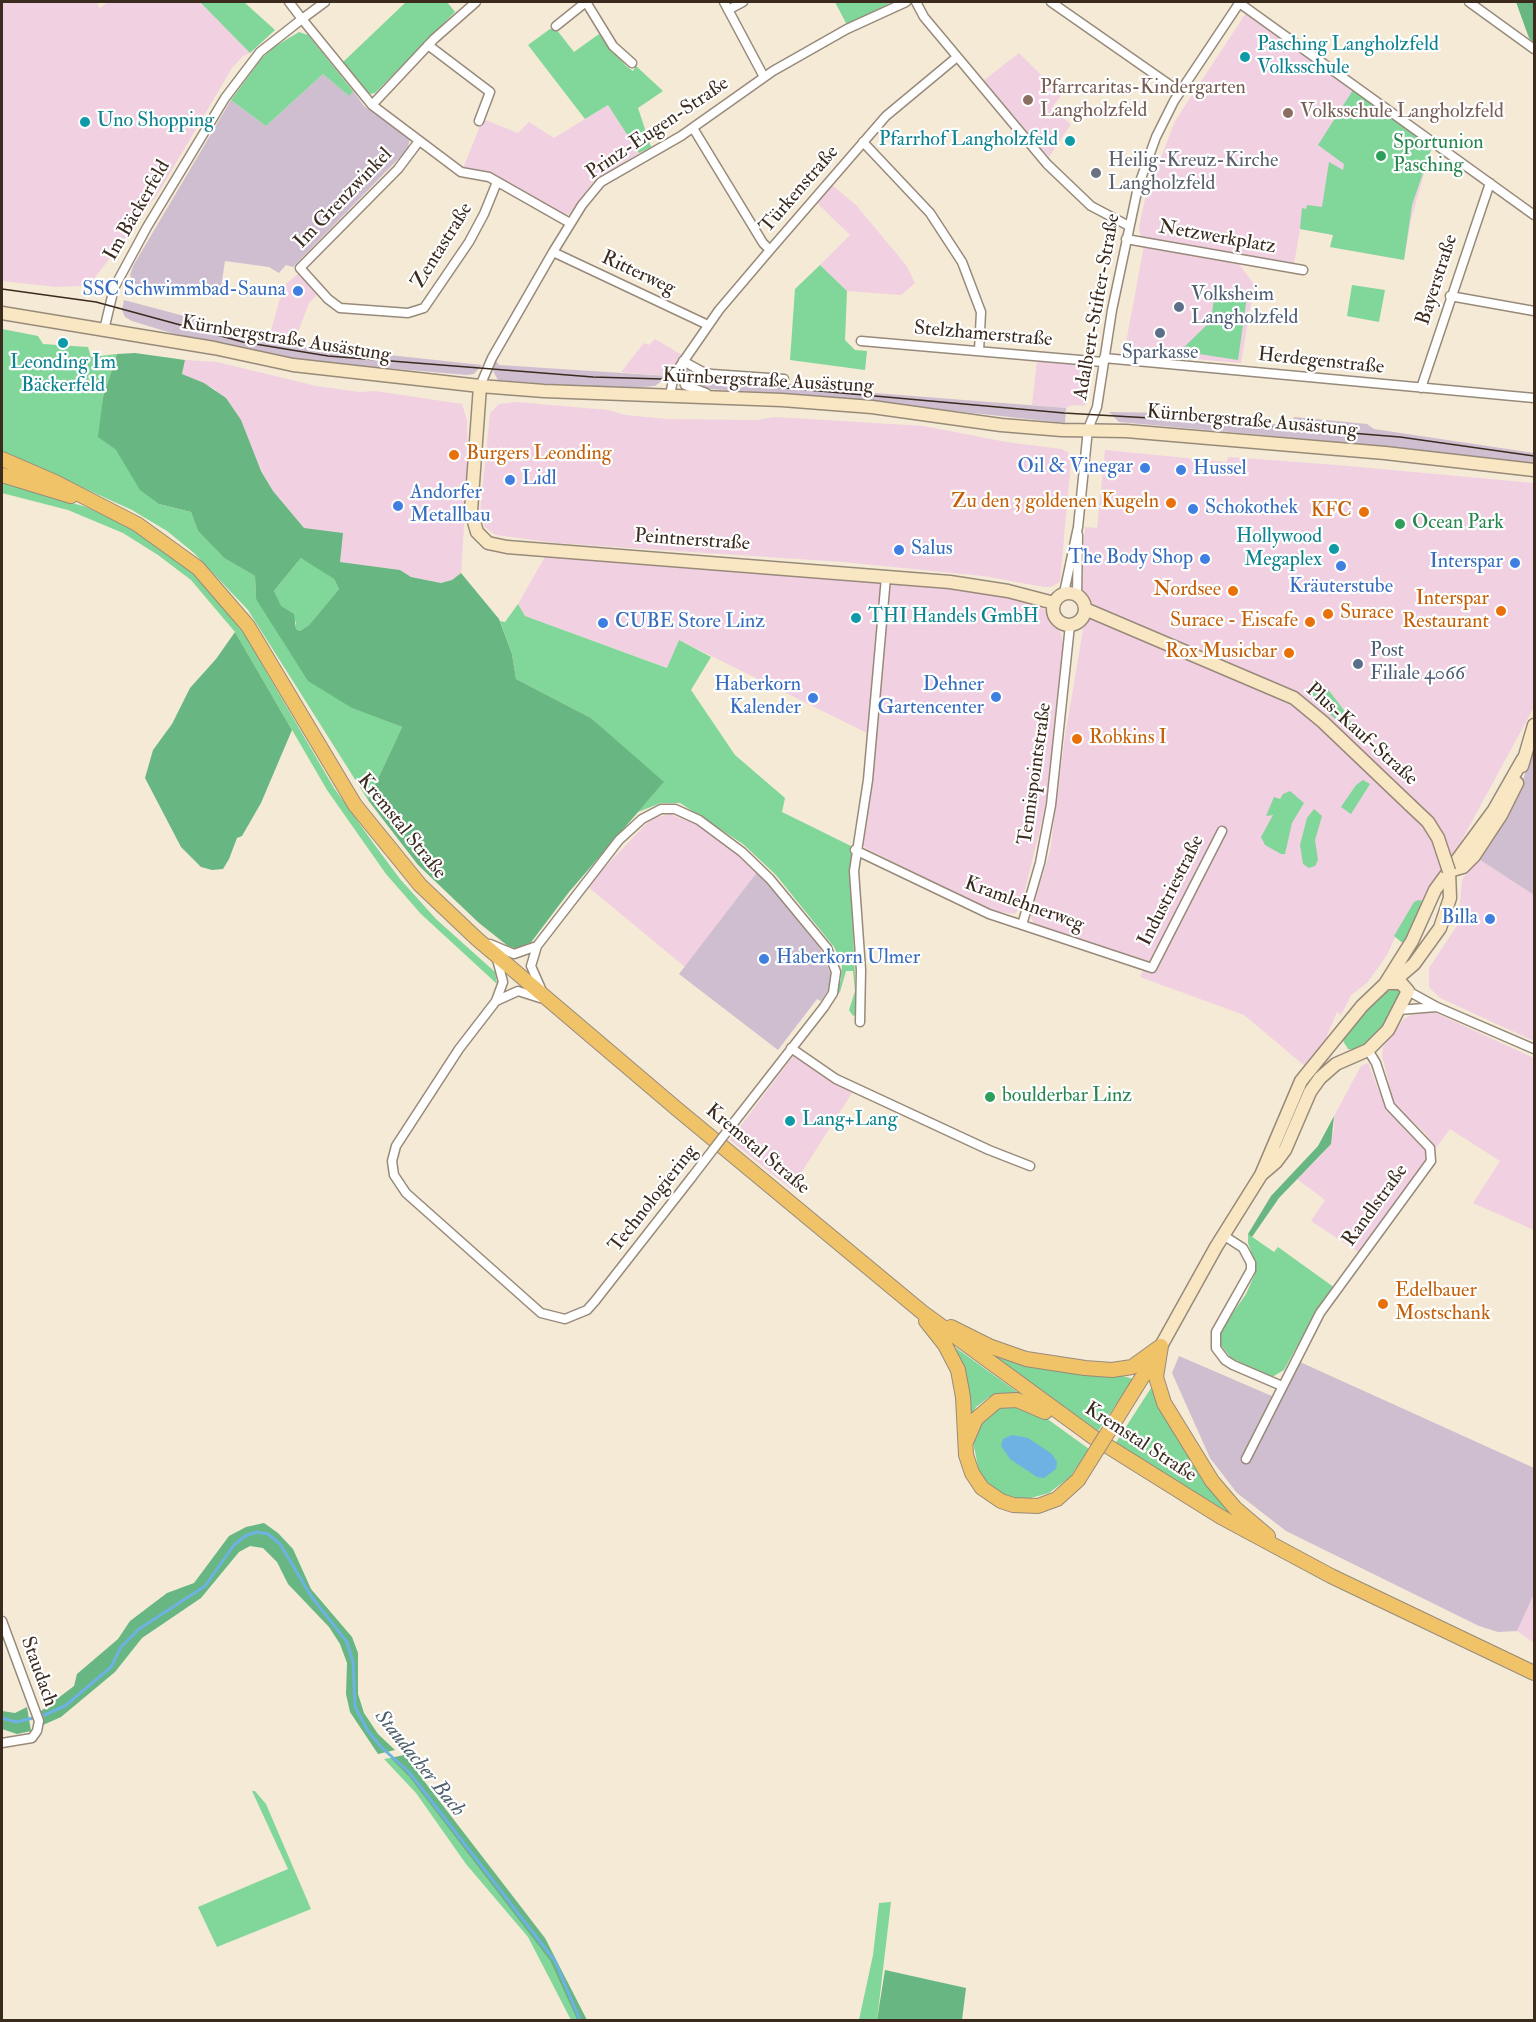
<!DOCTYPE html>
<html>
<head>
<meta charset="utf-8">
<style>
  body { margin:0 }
  #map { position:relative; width:1536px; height:2022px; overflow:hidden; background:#f4ead6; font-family:"IM FELL Double Pica",serif }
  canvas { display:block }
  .frame { position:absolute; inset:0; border:3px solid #3b2a1e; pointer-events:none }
</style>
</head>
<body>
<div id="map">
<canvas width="1536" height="2022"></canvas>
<div class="frame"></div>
</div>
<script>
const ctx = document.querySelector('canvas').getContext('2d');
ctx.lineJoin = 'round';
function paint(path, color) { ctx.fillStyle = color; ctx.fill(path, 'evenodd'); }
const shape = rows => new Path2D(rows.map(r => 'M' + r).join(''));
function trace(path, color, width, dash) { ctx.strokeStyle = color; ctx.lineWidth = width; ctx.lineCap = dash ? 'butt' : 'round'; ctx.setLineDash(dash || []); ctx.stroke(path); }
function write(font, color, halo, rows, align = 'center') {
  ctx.font = font + ' "IM FELL Double Pica",serif'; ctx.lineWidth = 4.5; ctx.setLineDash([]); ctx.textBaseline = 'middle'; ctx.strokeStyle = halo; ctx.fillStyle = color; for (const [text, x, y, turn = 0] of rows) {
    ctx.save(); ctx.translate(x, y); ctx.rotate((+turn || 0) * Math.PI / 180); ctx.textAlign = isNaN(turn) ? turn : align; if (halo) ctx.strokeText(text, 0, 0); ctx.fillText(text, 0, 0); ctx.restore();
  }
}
paint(shape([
  [2,2,101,2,97,4,100,8,108,2,200,2,250,53,243,56,232,68,160,190,130,233,92,281,82,286,57,287,2,281],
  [1246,13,1432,146,1411,220,1404,260,1330,247,1333,235,1300,229,1294,264,1141,237,1139,227,1145,199,1175,121],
  [1019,53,1040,74,1064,91,1051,109,1071,124,1049,157,983,81],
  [608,105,639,153,592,183,569,214,565,215,489,173,463,168,483,119,518,133,529,122,554,138],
  [832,185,856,205,906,265,915,283,901,295,847,291,820,265,850,235,817,203],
  [1144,246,1239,264,1259,291,1258,298,1252,297,1241,363,1124,353],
  [299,273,317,295,309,303,293,345,268,342,283,287],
  [655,339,682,355,668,376,621,372,644,343,649,345],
  [185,360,217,362,316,386,360,392,375,391,462,404,467,420,468,461,461,573,452,580,442,583,411,577,400,570,339,562,304,528,273,491,215,389,182,374],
  [1037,360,1094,365,1085,406,1072,405,1066,408,1032,405],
  [516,402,608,410,625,415,667,419,756,420,776,417,924,426,1006,442,1061,449,1068,452,1071,460,1060,582,1051,587,1044,587,983,576,843,562,556,543,496,535,485,527,480,513,490,413,499,404],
  [1105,450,1227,462,1228,457,1337,465,1534,483,1534,707,1407,941,1397,933,1387,955,1367,983,1351,995,1341,1015,1337,1012,1312,1072,1244,1015,1140,977,1147,962,1035,927,1030,915,1050,852,1065,736,1088,601,1080,590,1085,527,1097,528],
  [546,555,882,582,869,734,679,640,668,668,525,616,518,604],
  [890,582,996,594,1034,603,1048,612,1061,634,1064,650,1047,800,1021,906,1015,914,994,911,951,891,865,848,861,841],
  [670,814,700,826,758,871,685,967,587,886,646,824,654,818],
  [1477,858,1534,895,1534,1041,1440,998,1429,987,1429,968,1462,918,1459,915,1462,880],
  [1417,1012,1436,1013,1534,1058,1534,1230,1473,1203,1500,1161,1450,1129,1436,1148,1424,1132,1395,1106,1390,1096,1386,1085,1389,1083,1382,1056,1383,1047,1404,1019],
  [797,1051,857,1085,791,1189,730,1140],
  [1368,1063,1386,1109,1426,1149,1428,1160,1360,1253,1311,1221,1325,1200,1297,1179,1322,1154,1334,1131,1334,1116,1361,1066],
  [1534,1594,1534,1643,1517,1631]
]), '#f1d0e2');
paint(shape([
  [323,74,348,95,353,91,364,106,410,139,407,150,293,267,286,265,279,273,269,267,225,261,220,294,177,288,166,293,134,284,130,275,133,266,231,100,266,126],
  [124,300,229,328,268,342,482,365,474,374,467,375,247,356,132,321,125,317,122,310],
  [495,360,499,365,668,376,655,386,642,387,584,387,498,380,493,371],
  [691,368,711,375,862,392,1066,408,1065,423,862,401,698,388,687,376,687,369],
  [1109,412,1171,413,1292,426,1294,417,1367,424,1374,429,1534,453,1534,465,1372,445,1119,422],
  [1534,746,1534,895,1477,858,1520,789],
  [758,871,818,943,831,975,828,990,821,1001,817,999,778,1050,679,974],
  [1179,1356,1281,1400,1300,1362,1534,1468,1534,1594,1517,1631,1498,1632,1479,1626,1286,1531,1237,1493,1210,1458,1172,1373]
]), '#cebed0');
paint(shape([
  [200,2,244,2,275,30,250,53],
  [406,2,447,2,455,12,375,93,370,94,342,63],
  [835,2,892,2,847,25],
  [550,29,556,29,574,52,599,34,626,66,633,71,636,66,663,91,638,108,651,147,639,153,608,105,585,119,528,45],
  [299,32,308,35,353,91,349,96,323,74,266,126,231,100,262,58,274,47],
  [1353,90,1432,147,1412,205,1404,260,1330,247,1333,235,1300,229,1302,208,1306,209,1307,205,1322,207,1329,162,1343,170,1344,164,1318,145],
  [820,265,847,291,845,340,855,350,867,351,865,370,790,360,795,289],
  [1352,285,1385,290,1379,322,1347,316],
  [1215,292,1247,296,1238,360,1180,351,1211,321],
  [2,329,38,336,43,344,88,347,91,357,117,354,103,397,99,437,116,450,159,504,191,512,198,531,224,558,255,576,256,599,353,708,402,727,368,800,248,610,194,553,167,531,132,510,2,451],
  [2,482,86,507,121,523,173,556,199,579,244,634,334,788,374,844,400,879,436,919,495,972,497,984,421,914,386,874,327,790,235,632,191,580,158,555,123,533,68,510,2,493],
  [302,557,334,579,339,589,309,625,300,631,296,629,296,622,280,606,274,591],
  [518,604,525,616,667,668,679,640,711,657,691,690,735,755,785,798,782,812,853,847,850,874,857,1014,853,1016,849,1010,855,991,853,971,846,971,840,992,832,1000,841,980,842,964,834,947,776,875,743,844,680,803,661,803,638,812,663,783,591,718,516,679,512,654,500,621,505,622],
  [1320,684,1327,688,1346,713,1364,746,1313,698,1312,688],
  [1363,780,1370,784,1351,814,1341,807,1356,785],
  [1290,791,1304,803,1292,823,1285,854,1281,854,1265,845,1261,837,1273,815,1266,816,1274,797,1280,799,1283,794],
  [1314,809,1322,816,1315,840,1318,860,1315,866,1309,868,1303,864,1300,845,1307,818],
  [1418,900,1424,901,1405,945,1394,936,1414,902],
  [1396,987,1401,992,1379,1033,1366,1045,1354,1050,1348,1049,1343,1041,1346,1035,1381,995],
  [1248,1234,1274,1252,1278,1247,1335,1288,1307,1328,1284,1370,1272,1377,1231,1358,1220,1344,1220,1335,1225,1324,1246,1294,1255,1274,1256,1265,1248,1243],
  [952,1345,1020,1394,1002,1393,989,1397,976,1407,969,1420,970,1400,967,1381,960,1359],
  [981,1347,1127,1377,1133,1379,1098,1431],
  [1151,1388,1168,1420,1246,1523,1115,1444],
  [1007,1405,1022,1406,1046,1418,1089,1449,1070,1477,1049,1493,1023,1500,1007,1497,991,1487,979,1471,973,1442,977,1428,986,1416],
  [390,1758,409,1777,550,1961,577,2020,571,2020,528,1937,466,1864,416,1793,384,1759],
  [252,1791,255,1791,266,1804,311,1909,217,1947,198,1907,288,1869],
  [891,1902,877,2020,859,2020,873,1955,879,1903]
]), '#81d69a');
paint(shape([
  [1516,2,1534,2,1534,43,1529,38],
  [135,353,185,360,182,374,204,383,226,398,241,420,261,471,273,491,304,528,343,533,340,562,400,570,411,577,441,583,452,580,461,573,499,619,512,654,516,679,591,718,664,782,569,892,529,945,517,949,508,946,479,923,418,865,368,800,402,727,352,708,308,681,256,599,255,576,224,558,198,531,191,512,159,504,140,490,116,450,98,437,103,397,117,354],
  [301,558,334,579,339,589,309,625,300,631,296,629,294,614,281,606,274,591],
  [235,632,292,730,261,803,242,836,237,838,229,859,223,869,212,870,201,867,181,847,145,778,153,750,172,724,190,688,216,659],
  [1334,1116,1331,1144,1279,1198,1252,1237,1248,1234,1271,1196,1318,1146],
  [264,1523,278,1533,293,1549,311,1589,352,1637,358,1653,358,1694,364,1713,378,1734,395,1750,378,1754,350,1712,346,1694,347,1663,340,1644,329,1627,288,1584,277,1562,263,1548,250,1546,239,1552,201,1598,142,1638,115,1672,61,1717,43,1725,41,1711,74,1686,77,1674,118,1639,130,1621,167,1593,194,1583,229,1536,246,1527],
  [27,1707,31,1731,17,1734,2,1729,2,1711,15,1713],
  [404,1755,545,1938,587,2020,577,2020,550,1961,409,1777,390,1758],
  [885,1970,966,1988,962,2020,877,2020]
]), '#68b782');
paint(shape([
  [1012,1435,1028,1438,1052,1454,1057,1462,1056,1469,1044,1478,1037,1477,1010,1459,1001,1446,1003,1439]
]), '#6eb1e3');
trace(shape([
  [2,1718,16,1722,42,1716,65,1706,111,1667,121,1647,139,1629,205,1586,234,1545,245,1536,257,1532,268,1534,280,1544,311,1596,347,1642,353,1662,355,1707,368,1731,381,1747,409,1772,555,1961,580,2020]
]), '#6eb1e3', 3);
const street = shape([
  [289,2,302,19,325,2],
  [586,2,613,46,632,63],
  [724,2,764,77],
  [916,2,924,17,1047,164,1091,206,1129,226],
  [1051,2,1180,92],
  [1238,2,1534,215],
  [1469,2,1534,49],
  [728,10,743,2],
  [556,26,586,2],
  [428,45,490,92,479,121],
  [372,105,461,172,489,177,570,223],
  [693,128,763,243,770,250],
  [419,141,398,169,300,268,328,299,340,308,408,313,424,308,469,242,484,214,497,182],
  [863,142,930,213,962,262,981,312,979,351],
  [1126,239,1303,270],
  [553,252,708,325],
  [1450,296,1534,311],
  [104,330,114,288,147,227,225,98,260,52,302,19,372,105,434,39,476,2],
  [861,341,1103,362],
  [1104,358,1534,398],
  [683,361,703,372,712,374,784,379],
  [683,364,681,373,685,385,706,393],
  [480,386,492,358,553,252,582,205,601,182,681,136,773,71,847,29,906,2],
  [1421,388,1490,183],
  [670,395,674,375,719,310,770,250,886,116,957,57],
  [1064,593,1078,527,1088,429,1097,407,1112,310,1138,187,1156,137,1174,101,1240,2],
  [1077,595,1078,535],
  [855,850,989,914,1152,968,1222,831],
  [1022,925,1040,863,1051,805,1070,625],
  [490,944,514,954,537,946],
  [497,959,503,982,496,1001,459,1049,396,1146,392,1161,394,1175,406,1193,541,1313,565,1319,587,1310,595,1301,692,1177],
  [542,991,531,966,537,946,619,840,642,819,661,809,675,809,699,820,742,852,770,879,827,948,836,972,833,993,824,1007,735,1121],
  [1408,991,1437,1007,1534,1049],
  [496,1001,518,991,540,998],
  [1399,1010,1436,1007],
  [860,1022,861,970,854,871,868,780,886,577],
  [791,1048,836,1079,989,1150,1030,1166],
  [1223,1235,1243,1248,1251,1263,1251,1270,1216,1332,1216,1348,1225,1360,1233,1365,1282,1386],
  [1246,1459,1320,1313,1431,1161,1430,1148,1390,1106,1376,1063,1368,1050],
  [2,1621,39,1721,37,1731,32,1738,2,1743]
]);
const secondary = shape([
  [2,313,214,348,293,365,480,386,544,391,782,400,872,407,1001,425,1062,430,1126,431,1385,453,1534,470],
  [480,386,471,511,477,532,488,543,507,547,950,582,1008,591,1054,603],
  '1053 609a16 16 0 1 1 32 0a16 16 0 1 1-32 0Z',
  [1085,609,1294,698,1323,722,1410,805],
  [1522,766,1534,725],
  [1393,982,1414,964,1440,928,1450,898,1449,871,1463,867,1474,856,1501,815,1517,783],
  [1262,1174,1276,1162,1285,1150,1310,1092,1320,1078,1336,1064,1368,1050,1388,1030,1408,991,1401,983,1388,983],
  [1161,1346,1216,1247,1261,1175,1301,1081,1362,1006,1385,984,1412,941,1435,890,1494,810,1523,759]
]);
const primary = shape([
  [2,459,55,482,137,524,198,568,248,626,355,805,420,885,477,939,677,1109,922,1312,1093,1437,1221,1517,1331,1576,1534,1673],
  [2,475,71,496],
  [926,1321,945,1345,958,1370,963,1397,966,1455,972,1473,982,1488,1001,1501,1013,1505,1038,1506,1057,1499,1078,1480],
  [951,1327,989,1346,1026,1359,1085,1368,1112,1370,1132,1367,1161,1346],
  [1161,1346,1156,1377,1164,1403,1212,1481,1235,1508,1268,1536],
  [1115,1421,1156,1355],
  [966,1442,976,1419,997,1401,1017,1400,1045,1412]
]);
trace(street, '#988a7a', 11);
trace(secondary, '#988a7a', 15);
trace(primary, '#988a7a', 16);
trace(street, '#fff', 8);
trace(secondary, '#f9e7c3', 12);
trace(primary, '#f0c369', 14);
trace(shape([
  [2,289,96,302,243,342,328,356,593,377,697,380,1064,413,1202,421,1400,437,1534,456]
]), '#3b2a1e', 1.5);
const streetBridge = shape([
  [692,1177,735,1121]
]);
const secondaryBridge = shape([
  [1410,805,1428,822,1438,838,1449,871]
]);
const primaryBridge = shape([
  [1078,1480,1115,1421]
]);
trace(streetBridge, '#988a7a', 11, []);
trace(secondaryBridge, '#988a7a', 15, []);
trace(primaryBridge, '#988a7a', 16, []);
trace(streetBridge, '#fff', 8);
trace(secondaryBridge, '#f9e7c3', 12);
trace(primaryBridge, '#f0c369', 14);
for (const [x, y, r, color] of [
  [1245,57,6,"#0f9aa8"],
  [1028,100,6,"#8d6e63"],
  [1288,113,6,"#8d6e63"],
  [85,122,6,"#0f9aa8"],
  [1070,141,6,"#0f9aa8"],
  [1381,156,6,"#2e9e5b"],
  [1096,173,6,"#6b7280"],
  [298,291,6,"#3f7fe0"],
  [1179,307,6,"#5c6f8a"],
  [1160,333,6,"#5c6f8a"],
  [63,343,6,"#0f9aa8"],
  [454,455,6,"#e8710a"],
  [1145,468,6,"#3f7fe0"],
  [1181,470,6,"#3f7fe0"],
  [510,480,6,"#3f7fe0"],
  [1171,503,6,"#e8710a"],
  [398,506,6,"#3f7fe0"],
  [1193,509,6,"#3f7fe0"],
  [1364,512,6,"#e8710a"],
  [1400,524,6,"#2e9e5b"],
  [1334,549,6,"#0f9aa8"],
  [899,550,6,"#3f7fe0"],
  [1205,559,6,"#3f7fe0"],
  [1515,563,6,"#3f7fe0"],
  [1341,566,6,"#3f7fe0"],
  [1233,591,6,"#e8710a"],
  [1501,611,6,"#e8710a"],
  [1328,614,6,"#e8710a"],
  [856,618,6,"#0f9aa8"],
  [1310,622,6,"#e8710a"],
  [603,623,6,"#3f7fe0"],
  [1289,653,6,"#e8710a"],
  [1358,664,6,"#5c6f8a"],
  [996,697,6,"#3f7fe0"],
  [813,698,6,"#3f7fe0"],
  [1077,739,6,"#e8710a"],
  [1490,919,6,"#3f7fe0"],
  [764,959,6,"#3f7fe0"],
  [990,1097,6,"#2e9e5b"],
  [790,1121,6,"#0f9aa8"],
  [1383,1304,6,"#e8710a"]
]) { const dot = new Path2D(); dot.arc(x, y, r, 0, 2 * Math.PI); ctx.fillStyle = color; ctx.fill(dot); trace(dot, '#fff', 2); }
write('20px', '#0d838f', '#fff', [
  ["Pasching Langholzfeld",1257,46],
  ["Volksschule",1257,69],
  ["Uno Shopping",97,122],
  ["Pfarrhof Langholzfeld",1058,141,"right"],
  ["Leonding Im",63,364,"center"],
  ["Bäckerfeld",63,387,"center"],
  ["Hollywood",1322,538,"right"],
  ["Megaplex",1322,561,"right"],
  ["THI Handels GmbH",868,618],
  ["Lang+Lang",802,1121]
], 'left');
write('20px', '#785e54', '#fff', [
  ["Pfarrcaritas-Kindergarten",1040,89],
  ["Langholzfeld",1040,112],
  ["Volksschule Langholzfeld",1300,113]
], 'left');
write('20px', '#3b2a1e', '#fff', [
  ["Prinz-Eugen-Straße",658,129,-34],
  ["Türkenstraße",800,190,-49],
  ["Im Grenzwinkel",344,199,-46],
  ["Im Bäckerfeld",138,211,-60],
  ["Netzwerkplatz",1217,238,10],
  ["Zentastraße",443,246,-58],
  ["Ritterweg",638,274,25],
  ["Bayerstraße",1438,280,-72],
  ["Adalbert-Stifter-Straße",1098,307,-80],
  ["Stelzhamerstraße",983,335,5],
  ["Kürnbergstraße Ausästung",286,340,9],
  ["Herdegenstraße",1321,362,6],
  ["Kürnbergstraße Ausästung",768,382,3],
  ["Kürnbergstraße Ausästung",1252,422,5],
  ["Peintnerstraße",692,541,4],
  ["Plus-Kauf-Straße",1361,735,42],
  ["Tennispointstraße",1036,774,-82],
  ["Kremstal Straße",401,827,51],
  ["Industriestraße",1172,891,-63],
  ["Kramlehnerweg",1024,905,20],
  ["Kremstal Straße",757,1150,40],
  ["Technologiering",654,1199,-52],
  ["Randlstraße",1376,1206,-54],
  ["Kremstal Straße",1140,1443,33],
  ["Staudach",38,1672,70]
]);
write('20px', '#27864d', '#fff', [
  ["Sportunion",1393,144],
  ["Pasching",1393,167],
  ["Ocean Park",1412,524],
  ["boulderbar Linz",1002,1097]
], 'left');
write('20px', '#5b616d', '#fff', [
  ["Heilig-Kreuz-Kirche",1108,162],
  ["Langholzfeld",1108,185]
], 'left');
write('20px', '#366cbe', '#fff', [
  ["SSC Schwimmbad-Sauna",286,291],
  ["Oil & Vinegar",1133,468],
  ["Hussel",1193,470,"left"],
  ["Lidl",522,480,"left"],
  ["Andorfer",410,494,"left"],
  ["Metallbau",410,517,"left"],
  ["Schokothek",1205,509,"left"],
  ["Salus",911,550,"left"],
  ["The Body Shop",1193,559],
  ["Interspar",1503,563],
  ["Kräuterstube",1341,588,"center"],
  ["CUBE Store Linz",615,623,"left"],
  ["Haberkorn",801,686],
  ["Kalender",801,709],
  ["Dehner",984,686],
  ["Gartencenter",984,709],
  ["Billa",1478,919],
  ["Haberkorn Ulmer",776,959,"left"]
], 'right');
write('20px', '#4e5e75', '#fff', [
  ["Volksheim",1191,296],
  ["Langholzfeld",1191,319],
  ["Sparkasse",1160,354,"center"],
  ["Post",1370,652],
  ["Filiale 4066",1370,675]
], 'left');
write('20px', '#c56008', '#fff', [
  ["Burgers Leonding",466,455,"left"],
  ["Zu den 3 goldenen Kugeln",1159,503],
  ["KFC",1352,512],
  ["Nordsee",1221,591],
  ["Interspar",1489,600],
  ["Restaurant",1489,623],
  ["Surace",1340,614,"left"],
  ["Surace - Eiscafe",1298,622],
  ["Rox Musicbar",1277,653],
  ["Robkins I",1089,739,"left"],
  ["Edelbauer",1395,1292,"left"],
  ["Mostschank",1395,1315,"left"]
], 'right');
write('italic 21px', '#4f606d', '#fff', [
  ["Staudacher Bach",419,1764,51]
]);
</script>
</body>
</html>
